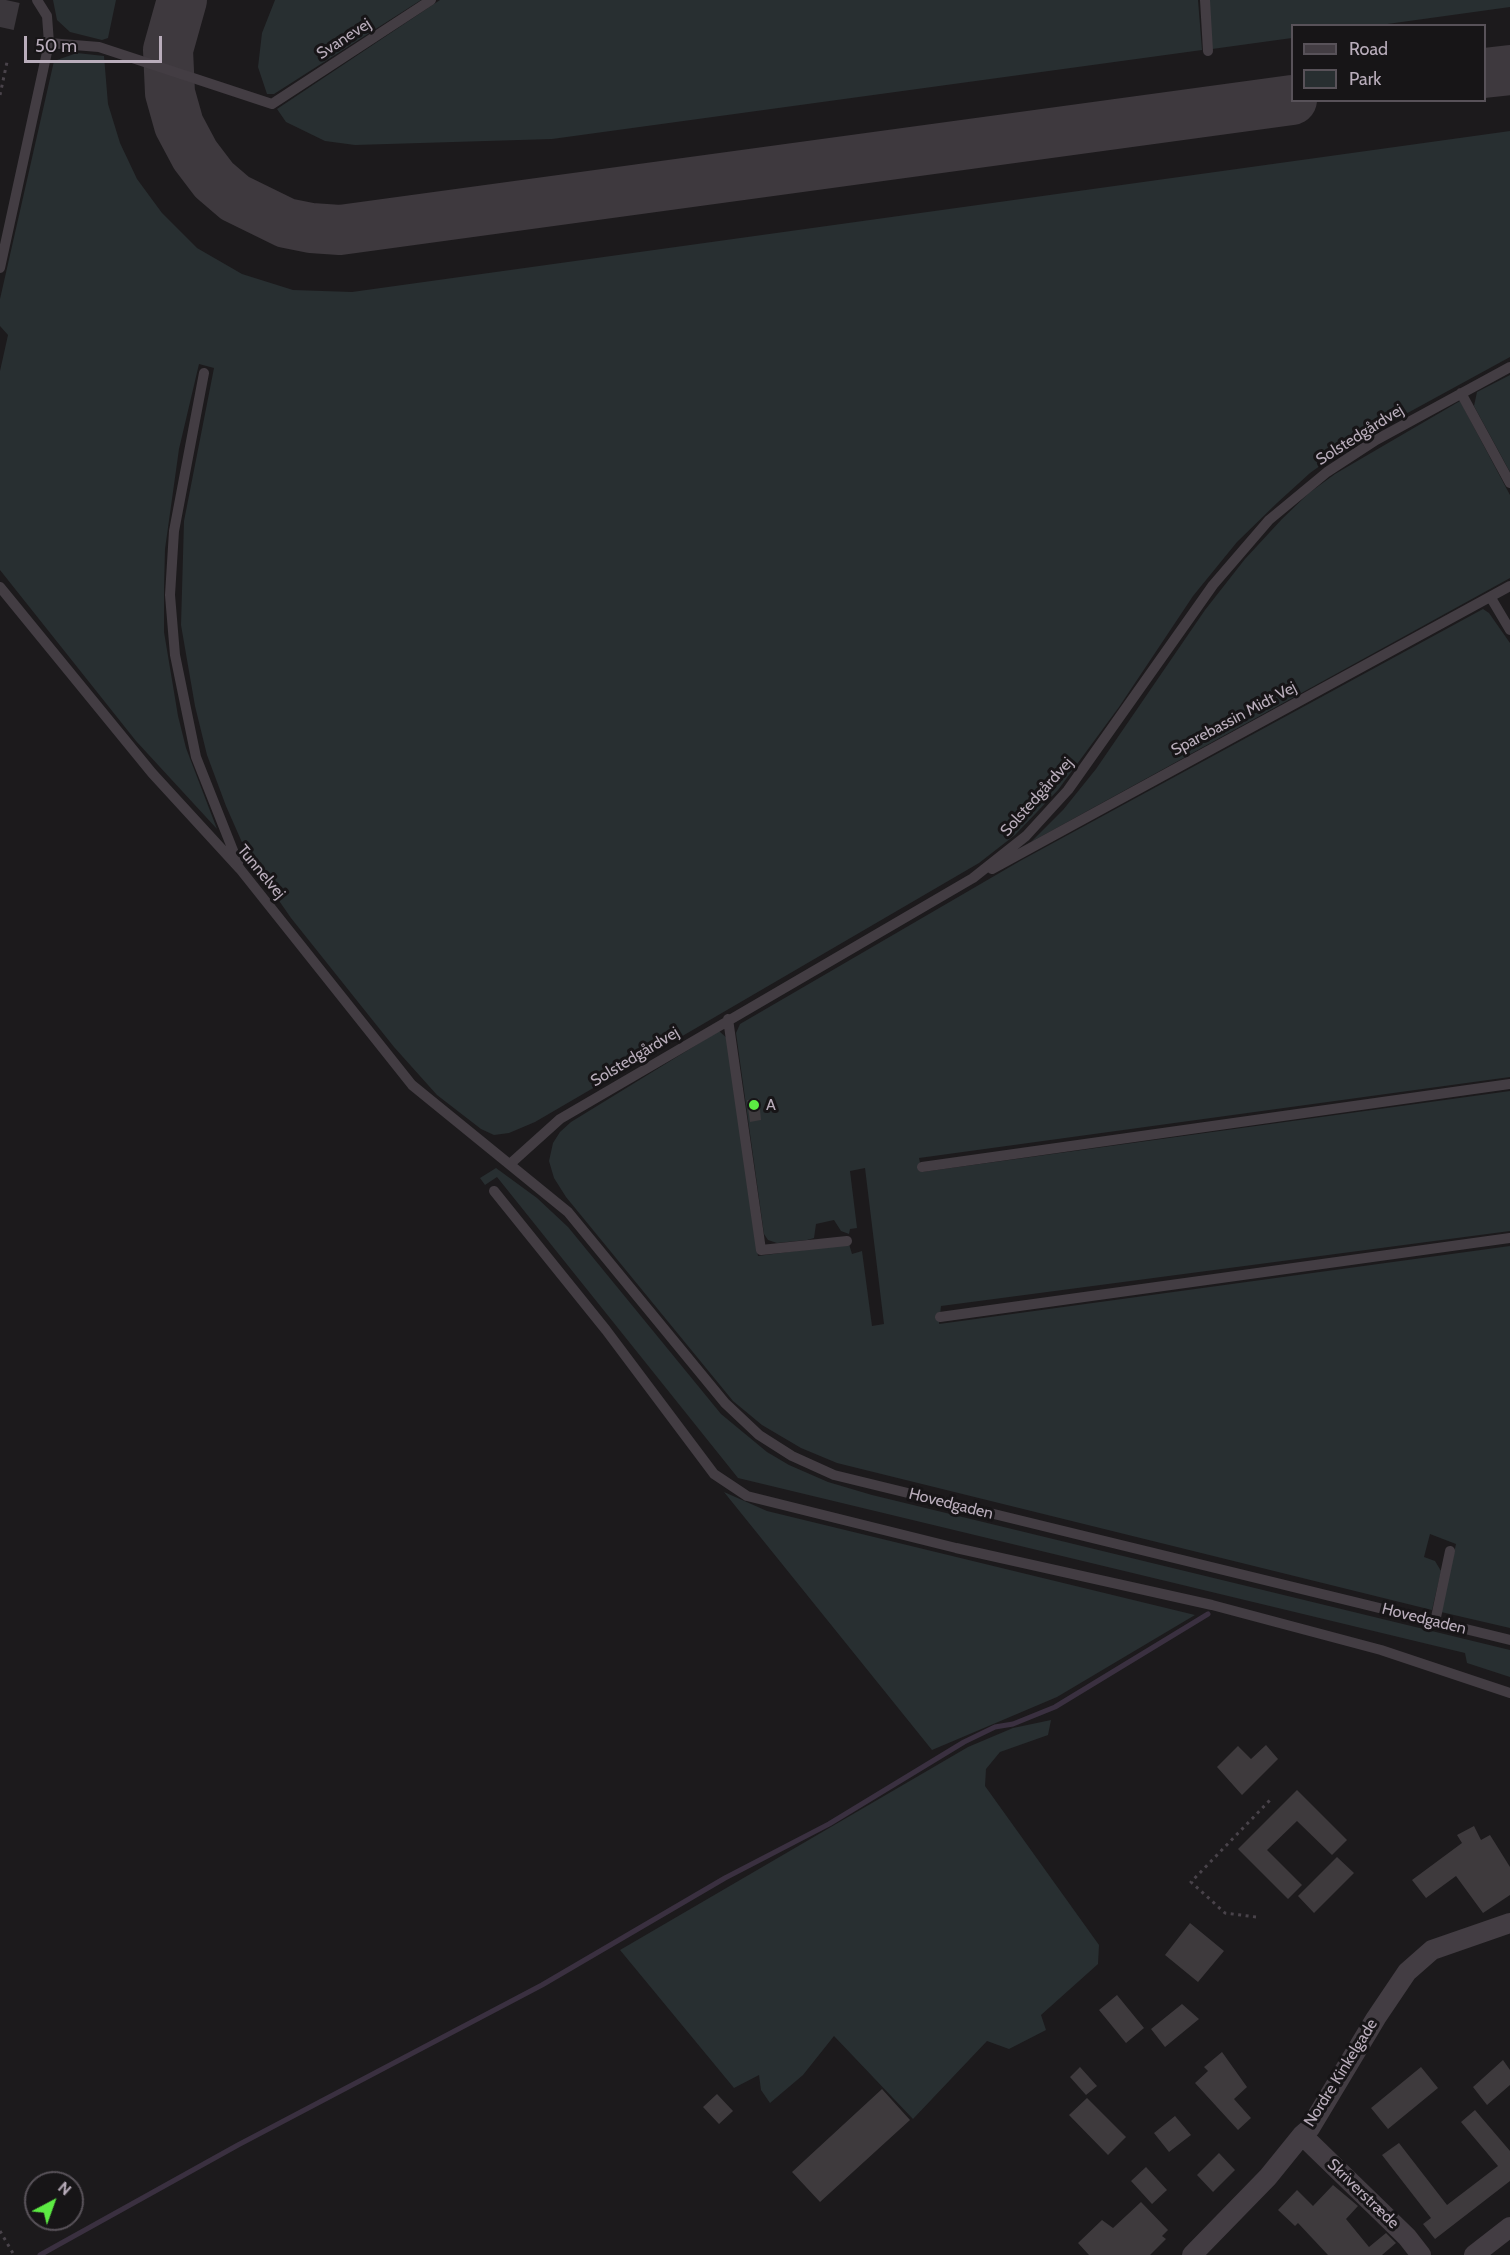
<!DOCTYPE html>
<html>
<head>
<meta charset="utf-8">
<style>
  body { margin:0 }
  #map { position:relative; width:1510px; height:2255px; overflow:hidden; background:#1c1a1c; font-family:Cabin,sans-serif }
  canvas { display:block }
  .legend { position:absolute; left:1291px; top:24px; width:195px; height:78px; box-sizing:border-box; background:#171517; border:2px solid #585259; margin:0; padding:8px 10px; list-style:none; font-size:18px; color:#b9adbb }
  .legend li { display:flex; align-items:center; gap:12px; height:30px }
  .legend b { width:30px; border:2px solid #585259 }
  .north { position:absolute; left:24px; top:2171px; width:60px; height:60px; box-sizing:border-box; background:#171517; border:2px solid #585259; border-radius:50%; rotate:41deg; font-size:16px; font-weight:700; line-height:24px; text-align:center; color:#b9adbb }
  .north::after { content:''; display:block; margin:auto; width:21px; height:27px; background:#5ceb43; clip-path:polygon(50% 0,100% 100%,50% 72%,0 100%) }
  .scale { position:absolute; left:24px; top:36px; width:138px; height:27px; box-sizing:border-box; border:3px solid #b9adbb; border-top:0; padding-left:8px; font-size:18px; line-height:21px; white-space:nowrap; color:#b9adbb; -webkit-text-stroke:4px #171517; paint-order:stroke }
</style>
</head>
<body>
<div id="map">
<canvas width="1510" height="2255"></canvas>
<ul class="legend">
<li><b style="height:8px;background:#433d43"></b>Road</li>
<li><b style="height:16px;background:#282f31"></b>Park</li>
</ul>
<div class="north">N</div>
<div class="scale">50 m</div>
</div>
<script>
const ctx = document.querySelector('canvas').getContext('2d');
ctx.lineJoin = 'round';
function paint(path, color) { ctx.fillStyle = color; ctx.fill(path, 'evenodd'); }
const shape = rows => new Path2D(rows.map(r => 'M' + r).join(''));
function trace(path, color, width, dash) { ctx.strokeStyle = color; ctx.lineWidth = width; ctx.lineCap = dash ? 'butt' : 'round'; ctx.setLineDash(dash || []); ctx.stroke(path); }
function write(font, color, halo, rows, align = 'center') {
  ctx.font = font + ' Cabin,sans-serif'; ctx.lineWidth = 6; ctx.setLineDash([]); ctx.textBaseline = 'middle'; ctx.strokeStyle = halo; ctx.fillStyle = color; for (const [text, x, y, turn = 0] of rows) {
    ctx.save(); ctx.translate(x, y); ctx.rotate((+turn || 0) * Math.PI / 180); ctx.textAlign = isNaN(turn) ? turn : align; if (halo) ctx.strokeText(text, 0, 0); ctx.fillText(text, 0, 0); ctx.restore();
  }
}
paint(shape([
  [53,0,116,0,108,38,102,40,70,32,57,20],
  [275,0,421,0,274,94,267,94,258,67,262,33],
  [440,0,1198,0,1202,50,552,139,355,145,325,141,286,122,277,109],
  [1209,0,1510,0,1510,7,1380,25,1292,26,1292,38,1212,49],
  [77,53,104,56,108,104,120,143,137,179,162,213,197,248,242,274,293,290,352,292,1510,131,1510,357,1349,445,1310,473,1277,503,1237,542,1193,596,1119,707,1058,790,1015,835,979,863,535,1122,509,1133,494,1135,481,1129,437,1095,394,1047,291,918,248,856,226,806,207,755,195,706,181,625,184,521,214,368,199,364,179,449,165,549,164,588,164,632,178,716,186,748,217,829,136,741,0,570,0,371,8,335,0,326,0,299,54,61],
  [1510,375,1510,472,1474,406,1477,392],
  [1460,401,1510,495,1510,578,1031,842,1063,810,1096,769,1205,610,1245,559,1282,519,1309,493,1335,474],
  [1483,609,1489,613,1510,643,1510,1077,919,1158,922,1172,1510,1091,1510,1231,941,1306,939,1324,1510,1246,1510,1628,1441,1612,1456,1544,1430,1534,1424,1557,1435,1561,1441,1571,1432,1610,837,1463,801,1448,762,1425,733,1401,566,1197,554,1178,549,1161,553,1143,560,1132,571,1122,719,1031,728,1039,758,1256,849,1244,852,1254,862,1251,872,1326,884,1324,865,1168,850,1171,857,1228,850,1229,849,1234,841,1231,834,1220,816,1224,814,1238,807,1240,777,1243,768,1240,764,1234,736,1033,740,1024,1020,861],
  [496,1168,537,1198,568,1227,721,1414,767,1452,789,1465,828,1482,872,1495,1510,1650,1510,1677,1467,1663,1465,1653,738,1478,497,1177,485,1185,480,1178],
  [724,1492,767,1511,1195,1615,1057,1697,932,1750],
  [1051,1720,1048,1735,1000,1752,986,1769,985,1786,1099,1945,1098,1964,1041,2015,1046,2030,1009,2049,987,2041,913,2119,834,2036,803,2075,770,2103,761,2090,759,2075,734,2088,620,1950,968,1747,1013,1728]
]), '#282f31');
trace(shape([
  [40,2255,238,2145,542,1985,725,1878,829,1824,964,1742,995,1727,1013,1724,1055,1707,1208,1614]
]), '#3a3040', 5);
trace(shape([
  [182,0,168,50,170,93,179,125,195,155,214,180,235,198,286,223,311,228,340,230,1292,100],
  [1484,73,1510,70]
]), '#3e393e', 50);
paint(shape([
  [759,1099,761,1120,750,1122,747,1100],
  [1266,1745,1278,1759,1242,1795,1217,1767,1238,1746,1251,1759],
  [1297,1790,1347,1840,1332,1855,1297,1821,1267,1850,1302,1885,1288,1899,1238,1849],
  [1474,1826,1481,1840,1490,1835,1510,1867,1510,1895,1483,1913,1456,1876,1426,1898,1412,1880,1462,1843,1457,1835],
  [1337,1857,1354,1873,1314,1913,1298,1896],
  [1190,1923,1224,1951,1198,1982,1165,1955],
  [1117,1995,1144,2028,1126,2043,1099,2010],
  [1182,2004,1199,2019,1165,2047,1151,2029],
  [1222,2052,1247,2087,1234,2099,1251,2118,1238,2130,1195,2083,1208,2071,1204,2067],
  [1503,2060,1510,2070,1510,2085,1487,2105,1473,2087],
  [1080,2067,1097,2086,1086,2095,1070,2077],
  [1421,2067,1438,2088,1388,2129,1371,2108],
  [882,2089,910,2120,820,2202,792,2172],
  [717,2094,733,2111,719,2124,703,2107],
  [1087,2098,1126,2137,1108,2155,1069,2115],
  [1475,2110,1510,2151,1510,2181,1435,2239,1423,2224,1431,2218,1382,2155,1399,2143,1447,2205,1498,2166,1461,2122],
  [1175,2116,1191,2135,1169,2152,1154,2133],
  [1219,2153,1235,2170,1213,2192,1197,2175],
  [1146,2167,1167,2190,1152,2204,1131,2181],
  [1333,2185,1358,2206,1346,2219,1369,2247,1386,2233,1396,2243,1382,2255,1328,2255,1298,2223,1295,2226,1278,2210,1297,2190,1313,2206],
  [1141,2202,1168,2230,1162,2236,1166,2239,1150,2255,1089,2255,1078,2243,1102,2220,1113,2228]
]), '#3e3a3d');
trace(shape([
  [0,27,6,0]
]), '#3b373c', 28, [28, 14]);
trace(shape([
  [0,95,7,62],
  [1256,1917,1225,1913,1191,1882,1272,1798],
  [0,2231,14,2255]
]), '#49434a', 3, [3, 4.5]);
trace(shape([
  [1205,0,1208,51],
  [49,43,99,47,272,104,431,0],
  [0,268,49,43,47,16,37,0],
  [204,373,174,531,170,595,175,655,196,757,238,863],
  [1461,393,1510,483],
  [0,587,152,773,240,869,412,1085,568,1212,725,1403,759,1435,792,1456,834,1475,1510,1640],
  [1491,598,1510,630],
  [992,869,1510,586],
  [728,1019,761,1250,847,1241],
  [510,1164,560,1119,973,878,1026,836,1068,790,1213,585,1269,520,1327,472,1376,440,1510,367],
  [922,1167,1510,1084],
  [494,1191,606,1330,714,1474,747,1496,956,1548,1212,1605,1381,1650,1510,1693],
  [940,1317,1510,1238],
  [1435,1622,1450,1551]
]), '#433d43', 10);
trace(shape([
  [1302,2135,1407,2237,1421,2255],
  [1192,2255,1268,2177,1302,2135,1310,2128,1376,2018,1407,1972,1432,1950,1510,1923],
  [1474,2255,1510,2227]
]), '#433d43', 20);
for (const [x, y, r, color] of [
  [754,1105,6,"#5ceb43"]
]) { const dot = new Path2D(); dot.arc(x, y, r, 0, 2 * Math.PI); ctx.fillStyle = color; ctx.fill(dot); trace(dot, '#171517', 2); }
write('16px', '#b9adbb', '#171517', [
  ["Svanevej",344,39,-33],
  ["Solstedgårdvej",1360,435,-32],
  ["Sparebassin Midt Vej",1234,719,-28],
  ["Solstedgårdvej",1037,797,-48],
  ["Tunnelvej",261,872,50],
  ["Solstedgårdvej",635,1057,-31],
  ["Hovedgaden",951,1504,14],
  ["Hovedgaden",1424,1619,14],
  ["Nordre Kinkelgade",1341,2073,-58],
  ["Skriverstræde",1363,2194,44]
]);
write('16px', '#b9adbb', '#171517', [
  ["A",766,1105]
], 'left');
</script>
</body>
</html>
